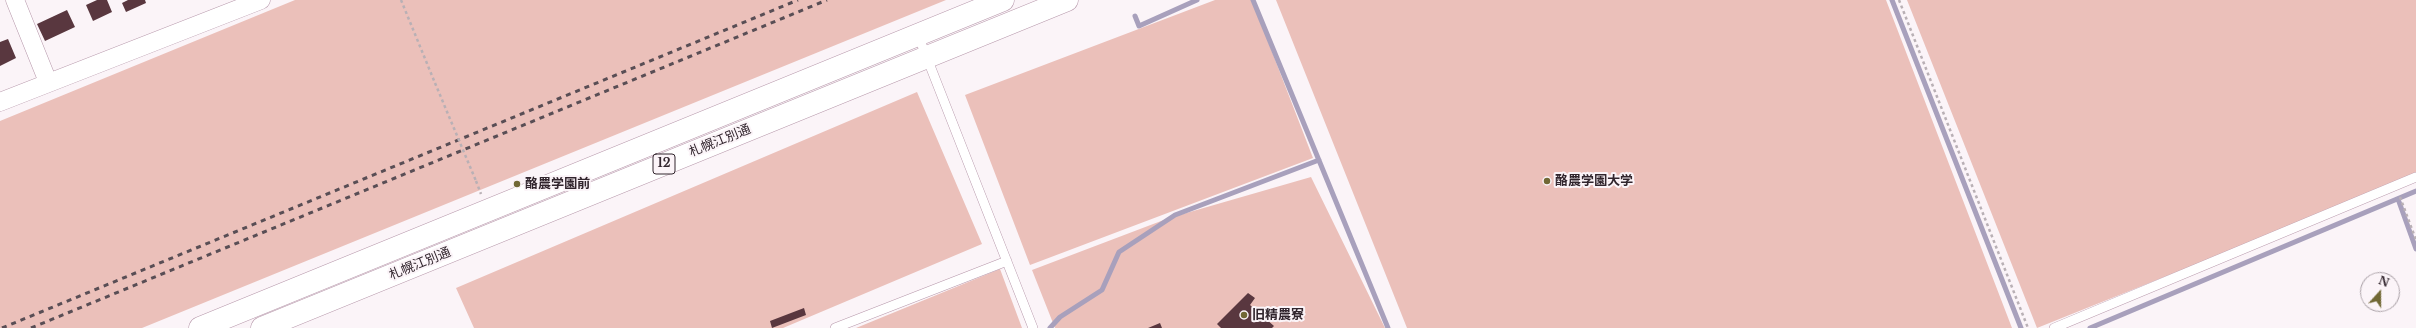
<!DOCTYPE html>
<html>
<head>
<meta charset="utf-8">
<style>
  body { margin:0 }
  #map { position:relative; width:2416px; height:328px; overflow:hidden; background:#fbf4f8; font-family:"Libre Baskerville",serif }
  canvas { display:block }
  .north { position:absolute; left:2360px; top:272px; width:40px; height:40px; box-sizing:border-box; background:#fbf4f8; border:1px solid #aaa1a7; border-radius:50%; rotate:21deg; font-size:11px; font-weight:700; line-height:16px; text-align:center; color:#31252d }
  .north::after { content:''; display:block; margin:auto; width:14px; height:18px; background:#716835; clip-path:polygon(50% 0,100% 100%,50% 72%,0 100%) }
</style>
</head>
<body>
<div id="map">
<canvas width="2416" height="328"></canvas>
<div class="north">N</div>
</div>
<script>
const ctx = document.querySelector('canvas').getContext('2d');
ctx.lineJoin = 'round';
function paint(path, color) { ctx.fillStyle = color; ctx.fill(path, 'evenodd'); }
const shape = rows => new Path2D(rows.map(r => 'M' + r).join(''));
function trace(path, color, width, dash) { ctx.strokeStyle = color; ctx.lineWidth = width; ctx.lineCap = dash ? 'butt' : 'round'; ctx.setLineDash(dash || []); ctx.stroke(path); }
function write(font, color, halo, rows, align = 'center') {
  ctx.font = font + ' "Libre Baskerville","Noto Sans JP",serif'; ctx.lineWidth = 4; ctx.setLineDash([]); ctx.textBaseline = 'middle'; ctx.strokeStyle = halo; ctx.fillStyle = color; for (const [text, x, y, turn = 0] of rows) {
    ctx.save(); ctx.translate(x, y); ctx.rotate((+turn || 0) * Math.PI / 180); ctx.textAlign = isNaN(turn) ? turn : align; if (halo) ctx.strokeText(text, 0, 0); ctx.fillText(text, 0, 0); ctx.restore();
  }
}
paint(shape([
  [295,0,946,0,142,328,0,328,0,121],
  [1215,0,1252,0,1313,158,1030,265,965,95],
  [1276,0,1886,0,2012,328,1407,328],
  [1907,0,2416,0,2416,176,2037,328],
  [917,92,982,244,783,328,474,328,456,288],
  [1311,177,1385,328,1055,328,1032,270,1169,218],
  [1000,269,1022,328,856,328]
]), '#ebc0ba');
trace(shape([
  [1253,0,1388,328],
  [1892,0,2021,328],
  [1135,16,1139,26,1197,0],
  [2398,199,2416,249],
  [1050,328,1060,317,1102,290,1119,252,1175,215,1319,160],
  [2090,328,2416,191]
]), '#a8a0bc', 5);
paint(shape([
  [97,0,107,0,112,12,93,21,86,5],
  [128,0,145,0,146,3,126,12,122,3],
  [67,10,75,27,45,41,37,24],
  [8,39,16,58,0,66,0,42],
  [1248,293,1255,298,1250,305,1274,326,1272,328,1221,328,1217,324],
  [804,308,806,315,772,328,770,321],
  [1160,323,1162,328,1148,328]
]), '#59373f');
const service = shape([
  [918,35,1033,328],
  [835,328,1007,261],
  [2054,328,2416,177]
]);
const minor = shape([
  [15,0,48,82],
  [0,102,261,0]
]);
const trunk = shape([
  [200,328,1003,0],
  [262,328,1067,0]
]);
trace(service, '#b697aa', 10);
trace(minor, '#b697aa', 19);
trace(trunk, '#b697aa', 23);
trace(shape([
  [401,0,435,83],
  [1899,0,2028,328],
  [476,181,481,194],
  [2400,197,2416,240]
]), '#b9b0b5', 2.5, [3, 3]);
trace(service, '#fff', 9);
trace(minor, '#fff', 18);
trace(trunk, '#fff', 22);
trace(shape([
  [2,328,798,0],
  [31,328,827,0]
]), '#594e55', 3, [5, 5]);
trace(shape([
  [435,83,476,181]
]), '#b9b0b5', 2.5, [3, 3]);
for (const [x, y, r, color] of [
  [1547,181,4,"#716835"],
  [517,184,4,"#716835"],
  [1244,315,4,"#716835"]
]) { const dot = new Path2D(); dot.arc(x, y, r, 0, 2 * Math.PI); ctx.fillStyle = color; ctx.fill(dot); trace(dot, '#fbf4f8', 1.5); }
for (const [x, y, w] of [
  [664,164,22]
]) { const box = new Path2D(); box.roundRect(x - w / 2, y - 10, w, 20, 3); ctx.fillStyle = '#fbf4f8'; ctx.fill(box); trace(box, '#31252d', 1); }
write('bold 12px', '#31252d', null, [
  ["12",664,164]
]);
write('13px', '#31252d', '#fbf4f8', [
  ["札幌江別通",720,141,-22],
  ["札幌江別通",420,264,-22]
]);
write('bold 13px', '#31252d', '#fbf4f8', [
  ["酪農学園大学",1555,181],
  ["酪農学園前",525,184],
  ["旧精農寮",1252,315]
], 'left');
</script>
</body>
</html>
